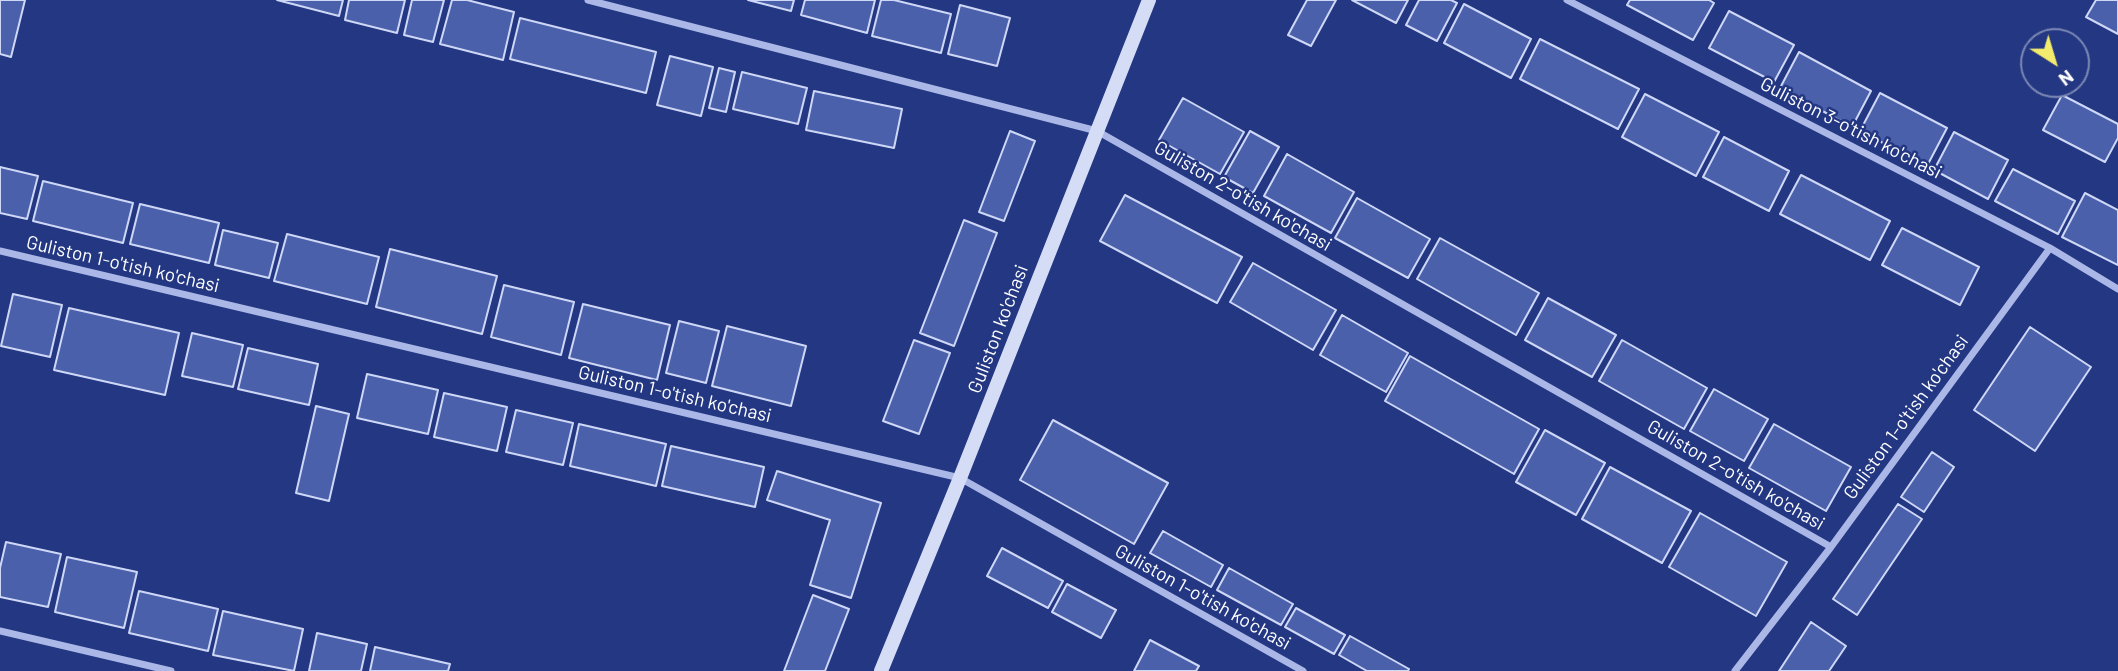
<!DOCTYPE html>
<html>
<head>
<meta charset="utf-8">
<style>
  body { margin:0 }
  #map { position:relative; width:2118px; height:671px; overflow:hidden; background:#233782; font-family:Barlow,sans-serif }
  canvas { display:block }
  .north { position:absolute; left:2020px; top:28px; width:70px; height:70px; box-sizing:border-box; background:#233782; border:2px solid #7b87b4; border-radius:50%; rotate:143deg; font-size:19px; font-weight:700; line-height:28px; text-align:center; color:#fff }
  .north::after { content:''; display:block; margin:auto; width:24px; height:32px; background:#f2eb6e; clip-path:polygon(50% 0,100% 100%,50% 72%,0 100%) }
</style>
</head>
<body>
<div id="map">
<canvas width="2118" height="671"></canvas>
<div class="north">N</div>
</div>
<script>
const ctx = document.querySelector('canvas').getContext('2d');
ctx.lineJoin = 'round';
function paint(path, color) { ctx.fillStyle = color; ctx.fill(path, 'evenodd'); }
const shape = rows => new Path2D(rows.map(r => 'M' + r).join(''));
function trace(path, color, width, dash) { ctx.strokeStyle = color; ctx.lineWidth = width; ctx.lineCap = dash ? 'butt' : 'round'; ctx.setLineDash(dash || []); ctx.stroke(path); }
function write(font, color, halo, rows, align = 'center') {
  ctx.font = font + ' Barlow,sans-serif'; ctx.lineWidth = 5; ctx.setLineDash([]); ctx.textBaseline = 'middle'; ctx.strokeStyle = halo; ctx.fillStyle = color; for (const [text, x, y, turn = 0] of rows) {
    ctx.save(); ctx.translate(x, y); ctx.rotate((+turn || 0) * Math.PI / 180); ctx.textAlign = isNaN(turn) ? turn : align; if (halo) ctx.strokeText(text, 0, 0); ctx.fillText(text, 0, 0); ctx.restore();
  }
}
const building = shape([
  [0,0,25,0,11,57,0,54,0,0],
  [277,0,343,0,339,16,277,0],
  [349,0,405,0,397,33,345,20,349,0],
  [412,0,444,0,433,42,404,35,412,0],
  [452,0,467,0,514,12,503,60,440,44,452,0],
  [748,0,794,0,791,11,748,0],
  [805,0,875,0,867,33,801,15,805,0],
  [881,0,894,0,951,14,941,53,872,36,881,0],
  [1307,0,1336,0,1311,46,1288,35,1307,0],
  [1352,0,1408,0,1396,23,1352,0],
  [1419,0,1451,0,1457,3,1437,41,1406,25,1419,0],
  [1630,0,1709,0,1714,3,1693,40,1627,5,1630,0],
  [2096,0,2118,0,2118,34,2086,17,2096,0],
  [1464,4,1531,39,1511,78,1444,43,1464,4],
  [960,5,1010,18,997,66,948,54,960,5],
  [1729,11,1794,45,1774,82,1709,48,1729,11],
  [520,18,656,52,646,93,510,59,520,18],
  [1540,39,1639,89,1618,129,1520,79,1540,39],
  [1799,52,1871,91,1852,127,1780,88,1799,52],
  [670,56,713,67,701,116,657,105,670,56],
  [719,68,735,72,726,112,709,108,719,68],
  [742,72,807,88,798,124,733,109,742,72],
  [814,91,902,109,894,148,806,130,814,91],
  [1880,93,1947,128,1927,166,1860,131,1880,93],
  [1645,94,1719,132,1696,176,1622,137,1645,94],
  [2062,95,2118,124,2118,138,2105,162,2043,130,2062,95],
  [1183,98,1244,132,1220,174,1159,140,1183,98],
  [1010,131,1035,141,1004,221,979,212,1010,131],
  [1250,131,1279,147,1253,193,1224,177,1250,131],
  [1954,132,2008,160,1988,199,1934,170,1954,132],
  [1724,137,1789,171,1769,211,1703,177,1724,137],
  [1287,154,1354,192,1331,233,1264,196,1287,154],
  [0,167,38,176,27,219,0,213,0,167],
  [2013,169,2075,201,2058,234,1995,201,2013,169],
  [1801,175,1890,221,1870,260,1780,214,1801,175],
  [43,181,133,203,123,243,33,221,43,181],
  [2085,193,2118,210,2118,265,2062,237,2085,193],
  [1125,195,1242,257,1217,303,1100,241,1125,195],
  [1357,198,1430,239,1408,278,1335,238,1357,198],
  [140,204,219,223,209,263,130,244,140,204],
  [964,220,997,233,954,346,920,333,964,220],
  [1902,228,1979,267,1960,305,1882,265,1902,228],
  [223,230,278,243,269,278,215,265,223,230],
  [287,234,379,257,367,304,274,281,287,234],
  [1440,238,1539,293,1516,335,1417,279,1440,238],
  [390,249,497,276,482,334,376,307,390,249],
  [1253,263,1336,310,1313,350,1230,302,1253,263],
  [504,285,574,302,561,355,491,337,504,285],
  [13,294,62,305,50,357,1,346,13,294],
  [1548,298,1616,335,1592,377,1525,340,1548,298],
  [583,304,670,325,657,380,569,358,583,304],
  [69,308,179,333,165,395,54,370,69,308],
  [1342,315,1408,353,1386,392,1320,355,1342,315],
  [679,321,719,331,706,383,666,373,679,321],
  [727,326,806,346,791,406,712,386,727,326],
  [2030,327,2091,367,2035,451,1974,410,2030,327],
  [192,333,243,345,233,387,182,376,192,333],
  [914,340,950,353,919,434,883,421,914,340],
  [1622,340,1707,388,1684,429,1599,381,1622,340],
  [248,348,318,364,309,405,238,389,248,348],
  [1410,356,1539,429,1514,474,1385,401,1410,356],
  [367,374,438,390,428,434,357,418,367,374],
  [1714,389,1768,419,1744,461,1690,431,1714,389],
  [444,393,507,407,497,451,434,437,444,393],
  [316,406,349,414,329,501,296,493,316,406],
  [516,410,573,423,563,465,506,452,516,410],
  [1053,420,1168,483,1134,544,1020,480,1053,420],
  [579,424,666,444,656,486,570,466,579,424],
  [1774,424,1851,467,1826,511,1749,468,1774,424],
  [1545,430,1605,463,1576,515,1516,482,1545,430],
  [671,446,764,467,755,507,662,486,671,446],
  [1932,452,1954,467,1924,512,1901,497,1932,452],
  [1610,467,1691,511,1662,563,1582,519,1610,467],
  [777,471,881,503,851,598,810,585,830,520,767,500,777,471],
  [1898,504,1922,519,1857,615,1833,599,1898,504],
  [1700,513,1787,562,1756,616,1669,567,1700,513],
  [1163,531,1223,565,1211,587,1150,553,1163,531],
  [6,542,61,554,48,607,0,597,0,568,6,542],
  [1002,548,1063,581,1048,608,987,576,1002,548],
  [67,557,137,572,124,628,55,612,67,557],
  [1229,568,1293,604,1281,625,1217,590,1229,568],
  [1067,584,1116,610,1101,638,1052,612,1067,584],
  [139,591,218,609,208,651,129,633,139,591],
  [813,595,849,609,825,671,784,671,813,595],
  [1296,608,1345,635,1334,654,1285,627,1296,608],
  [223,611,303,629,294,671,213,655,223,611],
  [1811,622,1846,646,1829,671,1779,671,1811,622],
  [317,633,367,644,361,671,309,671,317,633],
  [1350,636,1409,669,1408,671,1367,671,1339,655,1350,636],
  [1150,640,1199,666,1196,671,1134,671,1150,640],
  [375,647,450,664,448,671,370,671,375,647]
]);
paint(building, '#4b60ab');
trace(building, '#ced7f6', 2);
trace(shape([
  [588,0,1097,131,1831,547],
  [1567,0,2050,248,2118,289],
  [0,251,960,478,1303,671],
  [0,631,171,671],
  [1735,671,1831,547,2050,248]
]), '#abb8e7', 7);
trace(shape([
  [881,671,960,478,1149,0]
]), '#d5dcf6', 14);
write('19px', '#fff', '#233782', [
  ["Guliston 3-o'tish ko'chasi",1851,128,27],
  ["Guliston 2-o'tish ko'chasi",1243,196,30],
  ["Guliston 1-o'tish ko'chasi",123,264,13],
  ["Guliston ko'chasi",998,329,-69],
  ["Guliston 1-o'tish ko'chasi",675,394,13],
  ["Guliston 1-o'tish ko'chasi",1906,417,-54],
  ["Guliston 2-o'tish ko'chasi",1736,475,30],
  ["Guliston 1-o'tish ko'chasi",1203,597,29]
]);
</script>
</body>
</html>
